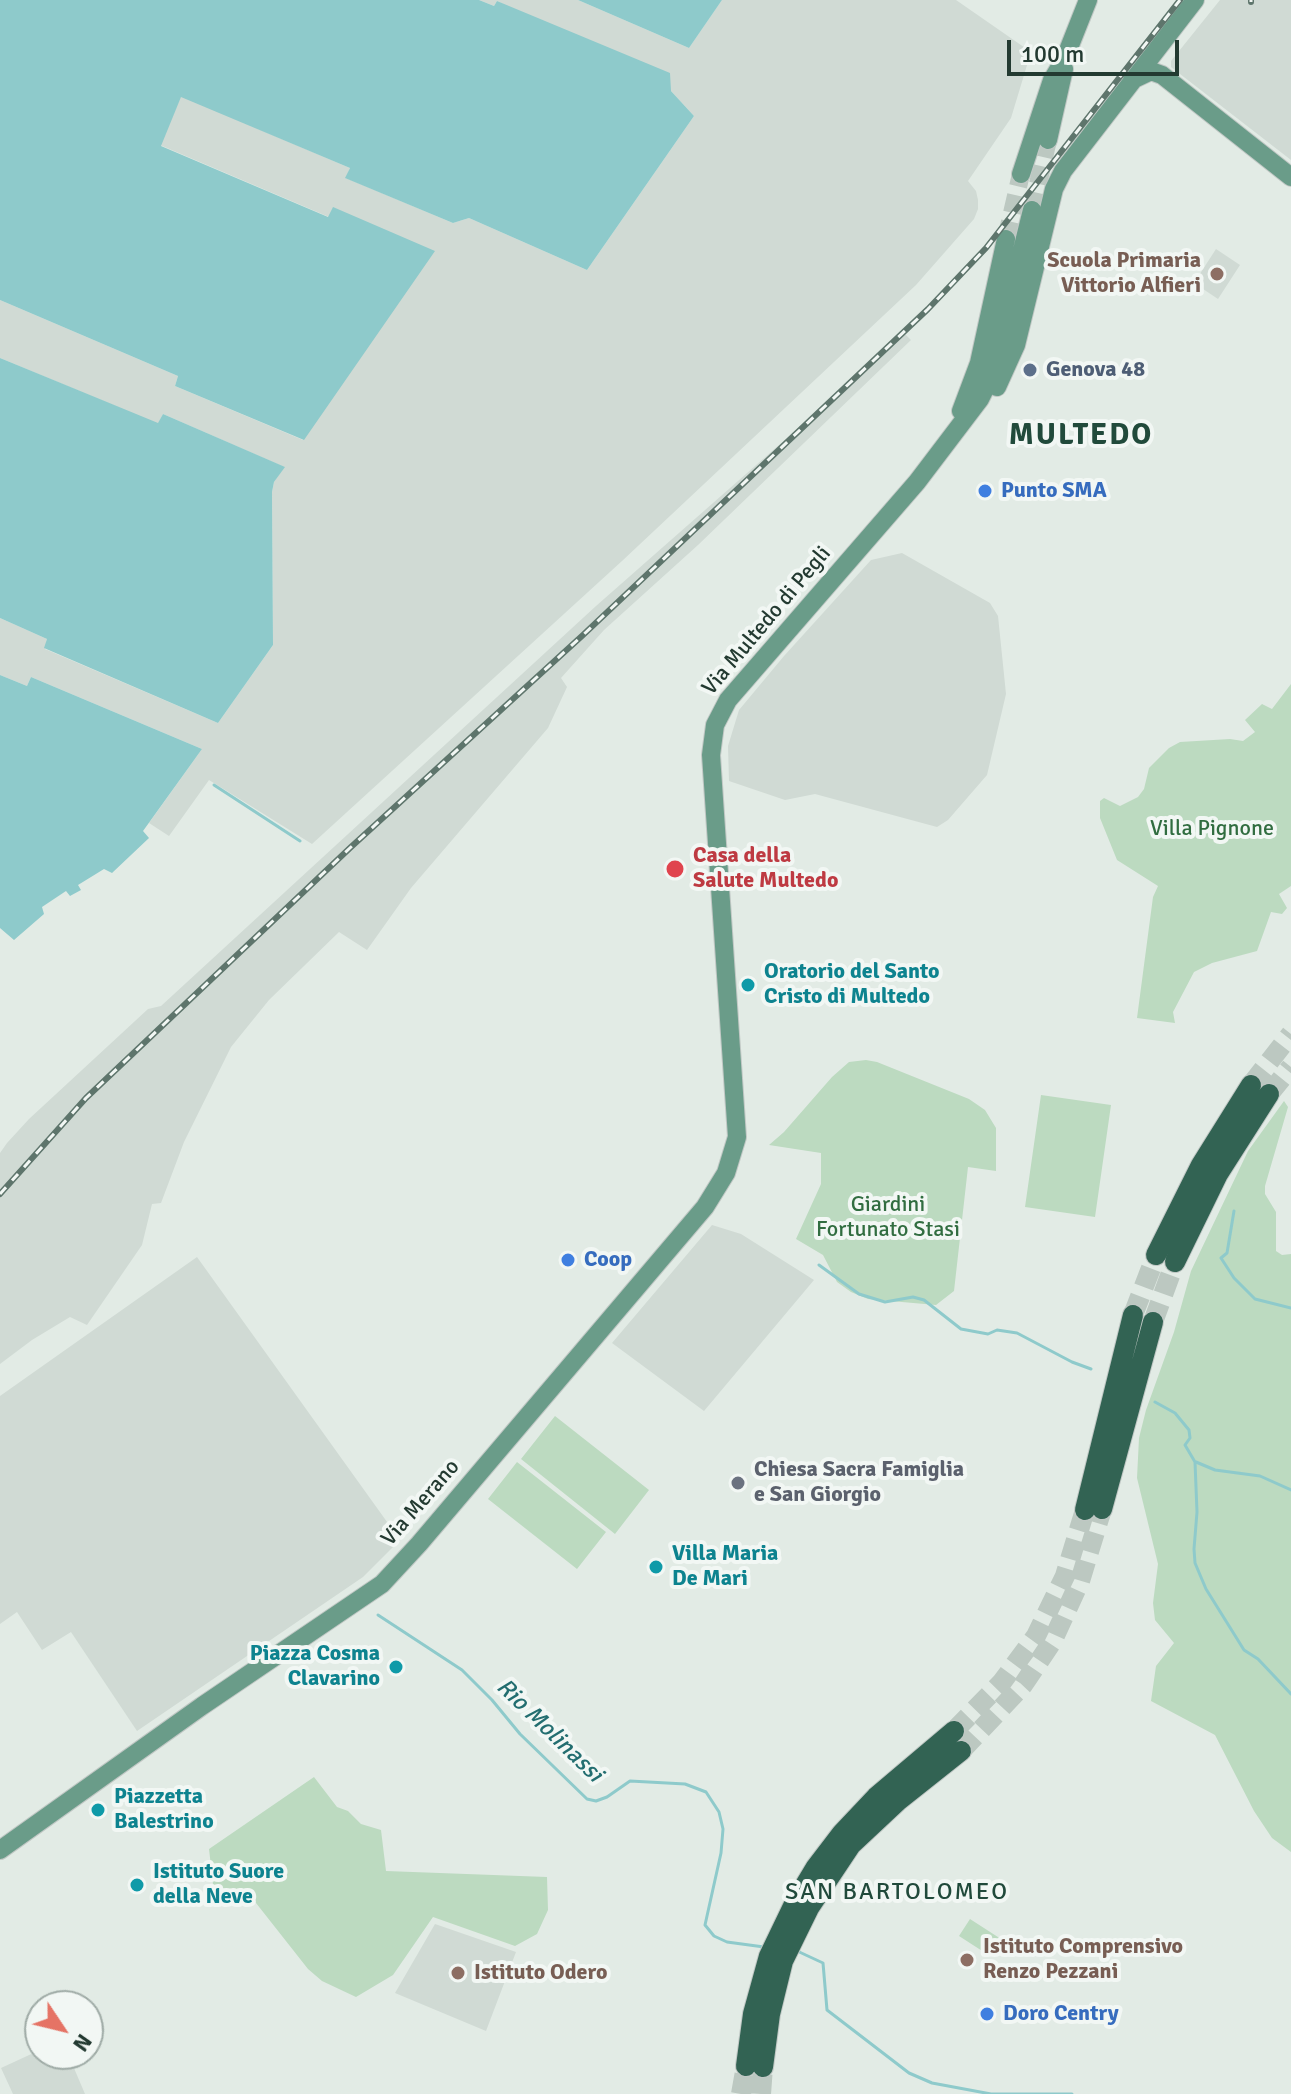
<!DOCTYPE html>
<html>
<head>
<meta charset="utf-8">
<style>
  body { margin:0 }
  #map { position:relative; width:1291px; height:2094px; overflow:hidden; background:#e2ebe5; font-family:Signika,sans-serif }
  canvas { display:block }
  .north { position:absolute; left:24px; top:1990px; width:80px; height:80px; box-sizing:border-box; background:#f2f7f4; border:2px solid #9faba6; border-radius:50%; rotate:125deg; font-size:22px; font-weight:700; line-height:32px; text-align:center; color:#233a31 }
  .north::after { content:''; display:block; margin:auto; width:28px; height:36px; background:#e57365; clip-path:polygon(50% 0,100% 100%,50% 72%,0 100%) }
  .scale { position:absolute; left:1007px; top:40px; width:172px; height:36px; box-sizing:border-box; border:4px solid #233a31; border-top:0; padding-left:10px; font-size:24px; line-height:28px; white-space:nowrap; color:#233a31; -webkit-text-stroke:6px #f2f7f4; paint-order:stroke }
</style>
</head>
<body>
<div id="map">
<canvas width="1291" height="2094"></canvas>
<div class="north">N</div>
<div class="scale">100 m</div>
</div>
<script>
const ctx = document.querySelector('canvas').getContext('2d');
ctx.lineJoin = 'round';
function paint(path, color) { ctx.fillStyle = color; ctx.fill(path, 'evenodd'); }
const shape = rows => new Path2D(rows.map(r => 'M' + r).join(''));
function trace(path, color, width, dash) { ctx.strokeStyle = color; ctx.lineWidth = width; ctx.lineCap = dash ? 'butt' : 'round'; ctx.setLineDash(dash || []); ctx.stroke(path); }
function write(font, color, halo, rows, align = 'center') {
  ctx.font = font + ' Signika,sans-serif'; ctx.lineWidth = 8; ctx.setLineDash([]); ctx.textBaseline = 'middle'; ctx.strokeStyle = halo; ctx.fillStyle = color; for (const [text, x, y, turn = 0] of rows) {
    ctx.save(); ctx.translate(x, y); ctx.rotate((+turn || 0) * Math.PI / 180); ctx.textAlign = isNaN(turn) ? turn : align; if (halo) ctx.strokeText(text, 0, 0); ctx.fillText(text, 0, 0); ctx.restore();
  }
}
paint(shape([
  [479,0,578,0,689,48,722,0,956,0,1031,52,1011,118,968,181,976,191,978,200,978,209,974,219,916,285,622,561,312,844,209,780,169,836,149,823,202,749,31,677,27,686,0,675,0,618,47,639,45,649,218,723,273,645,272,492,274,482,284,467,163,414,158,424,0,358,0,300,178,376,175,386,303,440,333,208,329,217,160,145,181,96,350,168,346,178,453,223,469,218,587,270,694,116,671,91,497,1,494,6],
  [1220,0,1291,0,1291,160,1171,67,1171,61],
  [1216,249,1240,265,1218,299,1194,283],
  [905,334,911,340,698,545,604,630,561,678,567,687,548,728,411,888,367,950,339,932,269,1000,231,1047,184,1142,161,1203,152,1204,142,1245,87,1325,70,1317,32,1340,0,1364,0,1153,7,1143,29,1119,148,1009,161,1006,596,606],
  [902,553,990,603,998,616,1006,694,987,775,948,820,937,827,815,794,785,800,729,781,728,746,739,710,784,656,871,560],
  [712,1225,741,1234,814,1280,704,1411,612,1343],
  [197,1257,400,1540,363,1577,137,1731,71,1632,42,1650,17,1612,0,1624,0,1396],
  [435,1924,516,1952,486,2031,395,1993],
  [40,2050,40,2054,68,2054,85,2094,13,2094,1,2068]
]), '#d0dad4');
paint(shape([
  [1291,684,1291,886,1279,894,1287,908,1282,914,1271,912,1257,951,1212,963,1194,972,1173,1012,1175,1023,1137,1018,1153,897,1158,886,1117,860,1100,818,1100,801,1104,798,1120,806,1138,797,1144,789,1149,768,1169,748,1180,742,1230,739,1243,741,1255,732,1245,720,1262,704,1272,709],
  [866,1060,877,1062,969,1099,985,1110,996,1128,996,1171,968,1167,954,1291,936,1305,868,1299,851,1292,837,1282,823,1255,796,1239,821,1184,821,1153,769,1145,784,1132,832,1077,849,1062],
  [1041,1095,1111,1105,1095,1217,1025,1207],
  [1284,1101,1288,1107,1265,1186,1265,1194,1276,1212,1276,1251,1282,1255,1291,1254,1291,1852,1272,1838,1254,1811,1215,1735,1151,1701,1156,1666,1174,1643,1155,1620,1153,1603,1158,1564,1137,1478,1139,1438,1146,1410,1174,1332,1191,1271,1248,1151],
  [555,1416,649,1490,615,1534,521,1459],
  [517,1462,606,1532,577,1569,488,1499],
  [314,1777,337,1807,348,1811,361,1824,381,1830,386,1871,547,1877,548,1910,537,1934,515,1946,433,1917,393,1975,356,1997,322,1981,308,1969,256,1903,213,1884,209,1849],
  [970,1919,1001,1939,990,1956,959,1936]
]), '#bcdac0');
paint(shape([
  [0,0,479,0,494,6,497,1,670,73,671,91,694,116,587,270,469,218,453,223,345,178,350,168,181,97,161,146,328,217,333,207,435,251,304,440,175,386,178,376,0,300],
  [578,0,722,0,689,48],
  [0,358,158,423,163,414,285,467,274,482,272,492,273,645,218,723,44,648,47,639,0,618],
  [0,675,27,686,31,677,202,749,143,831,149,838,112,873,104,869,78,885,81,890,70,896,66,891,42,907,44,914,14,940,0,928]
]), '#8ecacb');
trace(shape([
  [214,785,300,841],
  [1234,1211,1227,1253,1221,1258,1234,1278,1255,1299,1291,1308],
  [819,1265,859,1294,885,1302,913,1297,924,1300,961,1329,988,1334,997,1330,1017,1333,1072,1362,1091,1369],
  [1155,1402,1175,1413,1189,1430,1190,1438,1185,1445,1195,1462,1197,1512,1194,1549,1195,1563,1206,1589,1244,1650,1258,1659,1291,1694],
  [1196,1462,1215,1470,1260,1476,1291,1490],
  [378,1615,462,1670,492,1700,520,1734,587,1799,596,1801,607,1797,630,1781,685,1784,706,1792,719,1812,723,1829,721,1853,705,1925,714,1936,727,1942,764,1947],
  [795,1950,823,1963,827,2010,909,2073,932,2083,991,2094,1072,2094]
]), '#8ecacb', 3);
trace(shape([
  [1032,210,1048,140],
  [1006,239,1021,174]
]), '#bcc8c1', 18, [18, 9]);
trace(shape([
  [1251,1085,1291,1034],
  [1269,1094,1291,1067],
  [1133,1315,1156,1255],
  [1153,1322,1175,1262],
  [954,1731,1002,1682,1036,1636,1065,1576,1085,1510],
  [961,1751,1023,1685,1052,1642,1080,1581,1102,1509],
  [741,2094,746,2066],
  [761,2094,763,2067]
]), '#bcc8c1', 20, [20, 10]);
const primary = shape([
  [1132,80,1151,71,1162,75,1291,177],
  [1048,140,1064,69],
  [1021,174,1052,80,1065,58,1088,0],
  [997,387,1016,345,1054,189,1063,171,1195,0],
  [961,411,979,363,1006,239],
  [0,1850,202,1706,382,1584,419,1544,705,1207,726,1173,737,1137,711,755,715,725,728,700,917,482,980,399,990,379,1032,210]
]);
const highway = shape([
  [1156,1255,1201,1165,1251,1085],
  [1175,1262,1218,1174,1269,1094],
  [1102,1509,1153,1322],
  [1085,1510,1133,1315],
  [746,2066,753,2014,769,1956,795,1902,816,1867,842,1833,876,1797,954,1731],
  [763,2067,770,2014,783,1961,809,1908,851,1845,898,1801,961,1751]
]);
trace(primary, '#c1c8c5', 20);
trace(highway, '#c1c8c5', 22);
trace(primary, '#6a9c89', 18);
trace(highway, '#326353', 20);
const rail = shape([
  [1251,2,1251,0],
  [0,1194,86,1098,351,847,583,635,928,309,986,248,1180,0]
]);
trace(rail, '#5e756c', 6);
trace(rail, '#f2f7f4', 3, [9]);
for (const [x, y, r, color] of [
  [1217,274,8,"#8d6e63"],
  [1030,370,8,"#5c6f8a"],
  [985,491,8,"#3f7fe0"],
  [675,869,10,"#e0444e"],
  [748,985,8,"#0f9aa8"],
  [568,1260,8,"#3f7fe0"],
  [738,1483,8,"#6b7280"],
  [656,1567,8,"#0f9aa8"],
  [396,1667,8,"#0f9aa8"],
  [98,1810,8,"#0f9aa8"],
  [137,1885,8,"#0f9aa8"],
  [967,1960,8,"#8d6e63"],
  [458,1973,8,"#8d6e63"],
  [987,2014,8,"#3f7fe0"]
]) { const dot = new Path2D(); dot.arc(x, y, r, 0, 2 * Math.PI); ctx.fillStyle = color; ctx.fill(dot); trace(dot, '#f2f7f4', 3); }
write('bold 22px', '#785e54', '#f2f7f4', [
  ["Scuola Primaria",1201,261,"right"],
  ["Vittorio Alfieri",1201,286,"right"],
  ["Istituto Comprensivo",983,1947],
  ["Renzo Pezzani",983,1972],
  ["Istituto Odero",474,1973]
], 'left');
write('bold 22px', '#4e5e75', '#f2f7f4', [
  ["Genova 48",1046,370]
], 'left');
write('bold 22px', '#366cbe', '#f2f7f4', [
  ["Punto SMA",1001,491],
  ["Coop",584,1260],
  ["Doro Centry",1003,2014]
], 'left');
write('22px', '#233a31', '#f2f7f4', [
  ["Via Multedo di Pegli",767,621,-50],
  ["Via Merano",421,1503,-49]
]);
write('22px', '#316d40', '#f2f7f4', [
  ["Villa Pignone",1212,829],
  ["Giardini",888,1205],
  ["Fortunato Stasi",888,1230]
]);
write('bold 22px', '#be3a42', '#f2f7f4', [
  ["Casa della",693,856],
  ["Salute Multedo",693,881]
], 'left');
write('bold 22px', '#0d838f', '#f2f7f4', [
  ["Oratorio del Santo",764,972],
  ["Cristo di Multedo",764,997],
  ["Villa Maria",672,1554],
  ["De Mari",672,1579],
  ["Piazza Cosma",380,1654,"right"],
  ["Clavarino",380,1679,"right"],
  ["Piazzetta",114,1797],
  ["Balestrino",114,1822],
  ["Istituto Suore",153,1872],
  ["della Neve",153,1897]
], 'left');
write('bold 22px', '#5b616d', '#f2f7f4', [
  ["Chiesa Sacra Famiglia",754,1470],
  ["e San Giorgio",754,1495]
], 'left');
write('italic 24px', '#236e70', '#f2f7f4', [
  ["Rio Molinassi",549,1731,44]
]);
ctx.letterSpacing = '2px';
write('24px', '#214a3b', '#f2f7f4', [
  ["SAN BARTOLOMEO",897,1893]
]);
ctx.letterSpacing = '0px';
ctx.letterSpacing = '2px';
write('bold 30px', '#214a3b', '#f2f7f4', [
  ["MULTEDO",1081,436]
]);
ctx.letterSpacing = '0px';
</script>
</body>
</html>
